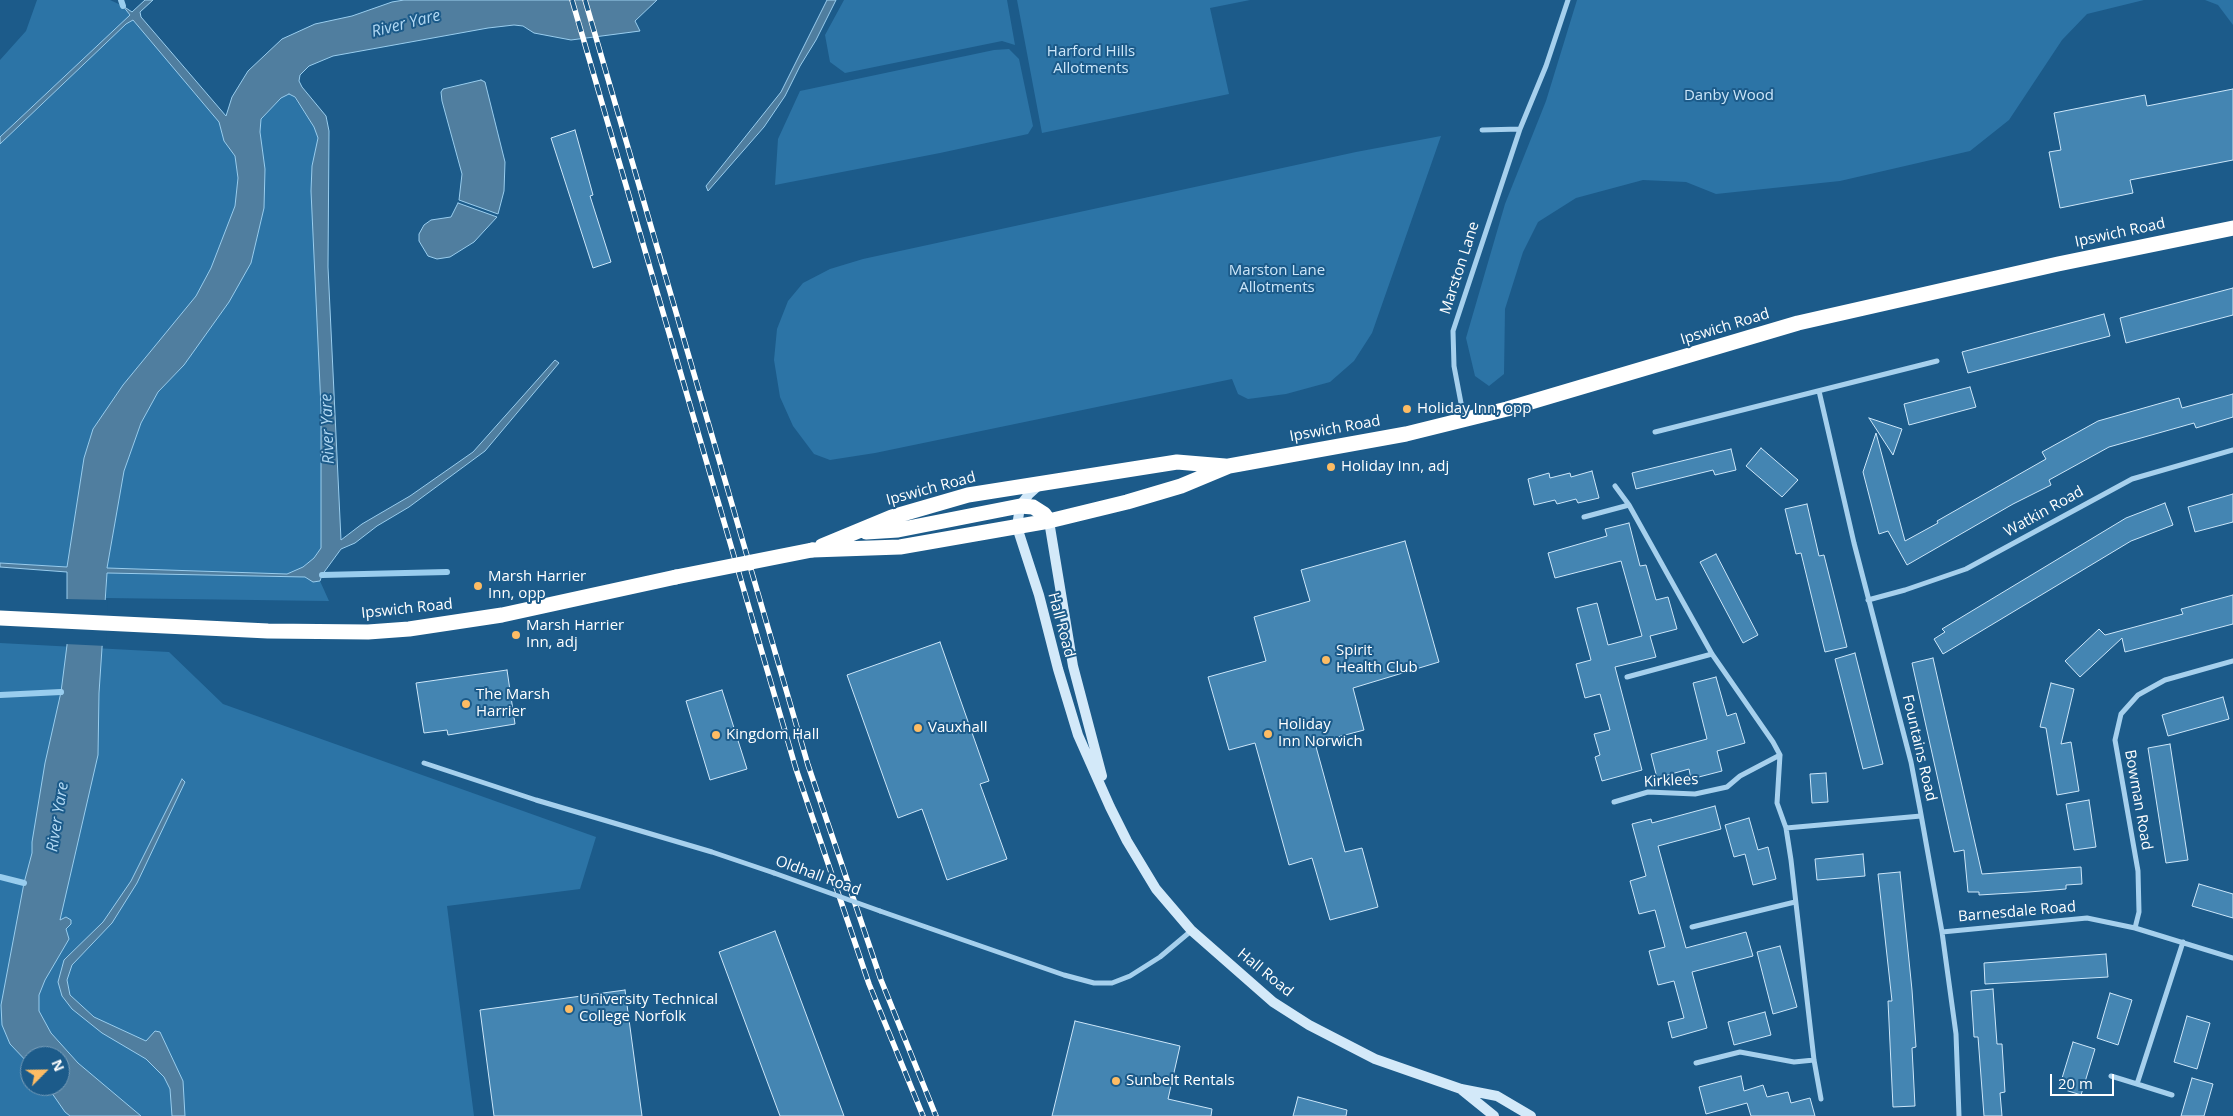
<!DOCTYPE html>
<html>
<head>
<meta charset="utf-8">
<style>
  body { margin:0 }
  #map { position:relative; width:2233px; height:1116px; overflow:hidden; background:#1c5b8a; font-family:"Open Sans",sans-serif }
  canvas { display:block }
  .north { position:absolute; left:20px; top:1046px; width:50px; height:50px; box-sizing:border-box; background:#1c5b8a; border:1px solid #779db9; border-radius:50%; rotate:67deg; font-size:14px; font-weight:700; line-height:20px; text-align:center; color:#fff }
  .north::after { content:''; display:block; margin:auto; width:18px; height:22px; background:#fdbc64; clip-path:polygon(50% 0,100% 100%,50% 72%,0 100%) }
  .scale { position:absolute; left:2050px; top:1074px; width:64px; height:22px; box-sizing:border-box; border:2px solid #fff; border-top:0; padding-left:6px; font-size:15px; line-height:18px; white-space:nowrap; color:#fff; -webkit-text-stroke:4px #1c5b8a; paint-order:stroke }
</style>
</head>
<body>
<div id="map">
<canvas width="2233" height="1116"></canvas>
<div class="north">N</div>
<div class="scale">20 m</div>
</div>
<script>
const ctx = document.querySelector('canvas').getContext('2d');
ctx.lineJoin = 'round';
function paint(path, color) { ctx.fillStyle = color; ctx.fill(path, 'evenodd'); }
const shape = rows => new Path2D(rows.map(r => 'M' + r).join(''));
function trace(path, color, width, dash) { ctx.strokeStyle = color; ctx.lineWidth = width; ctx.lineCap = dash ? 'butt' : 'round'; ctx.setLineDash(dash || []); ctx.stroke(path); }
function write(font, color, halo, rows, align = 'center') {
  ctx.font = font + ' "Open Sans",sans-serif'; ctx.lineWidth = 4; ctx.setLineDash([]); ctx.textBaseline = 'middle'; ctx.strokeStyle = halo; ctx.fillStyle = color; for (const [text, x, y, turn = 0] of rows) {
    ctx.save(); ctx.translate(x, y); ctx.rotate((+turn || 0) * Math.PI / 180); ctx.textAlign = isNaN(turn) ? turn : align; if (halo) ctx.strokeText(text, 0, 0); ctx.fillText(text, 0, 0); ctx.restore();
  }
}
paint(shape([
  [37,0,110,0,123,6,130,15,0,137,0,60,26,31],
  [844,0,1007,0,1015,45,1002,41,845,73,830,62,825,35],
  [1017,0,1250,0,1210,8,1229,94,1042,133],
  [1577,0,2144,0,2087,14,2062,40,2009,120,1970,151,1840,181,1716,194,1686,182,1643,180,1576,198,1538,222,1523,252,1505,309,1504,374,1489,386,1475,376,1466,338,1505,204,1546,101],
  [2205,0,2233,0,2233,25,2218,5],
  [133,20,219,122,224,141,235,156,238,178,235,206,211,268,196,296,123,385,93,429,84,459,67,567,0,563,0,144,126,24],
  [1009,49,1019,59,1033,126,1028,134,940,153,775,185,778,139,800,91,994,50],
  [289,94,294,97,314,127,318,138,312,166,311,191,321,408,321,548,314,558,303,567,287,574,107,568,124,471,141,423,158,392,184,365,251,263,264,208,265,169,260,132,261,119,281,98],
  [1441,136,1372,333,1354,361,1330,382,1286,394,1248,399,1238,394,1232,379,875,453,830,460,814,454,793,426,780,397,774,360,777,329,788,301,803,283,830,269,863,259,1356,152],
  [107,573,305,577,313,582,320,581,329,601,106,598],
  [0,643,169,652,223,704,596,837,580,889,447,906,474,1116,0,1116],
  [30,1056,60,1056,60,1086,30,1086]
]), '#2c74a6');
const water = shape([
  [145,0,153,0,140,12,141,17,226,116,232,97,248,71,282,39,315,24,352,16,392,2,404,0,657,0,635,21,640,31,571,40,534,33,523,26,514,25,488,28,333,56,309,66,300,75,299,81,302,87,326,116,329,131,328,267,341,540,362,524,410,496,473,452,555,360,559,363,485,451,409,507,377,526,355,543,341,549,322,575,320,581,313,582,305,577,107,573,99,693,98,755,60,920,66,917,71,920,71,924,66,929,69,939,45,980,39,995,39,1011,51,1033,78,1063,141,1116,70,1116,65,1112,47,1086,60,1086,60,1056,30,1056,30,1065,10,1044,2,1025,1,1005,24,883,32,853,32,842,45,763,61,692,67,645,67,572,0,567,0,563,67,567,84,458,93,429,123,385,196,296,211,268,235,206,238,178,235,156,224,141,219,122,133,20,126,24,0,144,0,137,130,15,123,6,132,12,145,0],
  [289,94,295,97,314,127,318,138,312,166,311,191,321,408,321,548,314,558,303,567,287,574,107,568,124,471,141,423,158,392,184,365,229,302,251,263,264,208,265,169,260,132,261,119,281,98,289,94],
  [827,0,836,0,816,40,800,66,785,96,764,127,708,191,706,186,781,92,827,0],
  [481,80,485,82,505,162,504,191,498,214,459,200,462,174,442,101,441,92,443,89,481,80],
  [458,203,497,217,474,242,450,257,437,259,428,256,419,241,419,234,424,225,431,220,451,217,458,203],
  [182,779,185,782,137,883,112,923,72,965,67,980,70,995,94,1017,146,1041,155,1031,160,1032,183,1081,185,1116,172,1116,170,1089,164,1077,146,1059,102,1033,72,1009,62,996,58,982,64,960,103,922,131,881,182,779]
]);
paint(water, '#507e9f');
trace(water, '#99cdee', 1);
paint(shape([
  [65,599,108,600,106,646,65,644]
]), '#1c5b8a');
trace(shape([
  [121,0,123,6],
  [322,575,447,572],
  [0,695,61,692],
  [0,877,24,883]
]), '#99cdee', 6);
const building = shape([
  [2233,89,2233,160,2130,180,2133,193,2060,208,2049,152,2061,150,2054,113,2145,95,2147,106,2233,89],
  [575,130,593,195,590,196,611,262,593,268,551,138,575,130],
  [2233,288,2233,315,2126,343,2120,318,2233,288],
  [2104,314,2110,336,1968,373,1962,352,2104,314],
  [1970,387,1976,407,1909,425,1904,404,1970,387],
  [2233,394,2233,417,2196,428,2194,423,2109,447,2049,480,2051,485,2013,504,1907,565,1888,531,1879,534,1863,472,1876,433,1905,541,1938,523,1937,521,2046,459,2042,452,2098,421,2179,398,2182,408,2233,394],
  [1869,418,1902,429,1893,455,1869,418],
  [1761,448,1798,480,1782,497,1746,466,1761,448],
  [1731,449,1736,470,1715,475,1713,470,1636,489,1632,473,1731,449],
  [1592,471,1599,498,1578,503,1576,499,1557,504,1555,500,1534,505,1528,479,1549,473,1550,478,1570,473,1571,477,1592,471],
  [2233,494,2233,522,2195,532,2188,507,2233,494],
  [2165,503,2173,525,2131,541,1943,654,1934,639,1945,632,1942,629,2126,518,2165,503],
  [1807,504,1819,556,1824,555,1847,647,1825,652,1801,553,1796,554,1785,509,1807,504],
  [1629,523,1640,566,1646,565,1656,600,1668,597,1677,629,1650,636,1656,657,1615,667,1642,770,1602,781,1595,757,1600,755,1594,734,1610,730,1600,694,1585,698,1576,664,1591,660,1577,608,1597,603,1608,645,1642,636,1621,561,1555,578,1548,553,1607,536,1605,529,1629,523],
  [1405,541,1439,662,1353,688,1364,730,1315,743,1345,852,1362,848,1378,907,1330,920,1312,858,1289,865,1255,743,1229,750,1208,677,1266,661,1254,617,1310,601,1301,570,1405,541],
  [1716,554,1758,635,1743,643,1700,562,1716,554],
  [2233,595,2233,624,2125,652,2122,638,2080,677,2065,661,2099,629,2105,635,2183,614,2181,609,2233,595],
  [940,642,989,781,980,784,1007,859,947,880,922,809,898,818,847,675,940,642],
  [1855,653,1883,764,1863,769,1835,659,1855,653],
  [1933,658,1982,874,2081,867,2082,884,2066,885,2066,889,2029,892,1979,895,1979,892,1968,892,1964,850,1954,852,1912,663,1933,658],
  [507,670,515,724,448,735,447,730,424,733,416,683,507,670],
  [1716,677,1727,716,1736,713,1745,743,1717,751,1722,771,1691,779,1689,769,1657,778,1651,754,1707,739,1693,683,1716,677],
  [2051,683,2074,689,2061,744,2071,742,2079,791,2057,795,2046,728,2040,727,2051,683],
  [722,690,747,769,710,780,686,701,722,690],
  [2223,697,2229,719,2168,736,2162,715,2223,697],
  [2170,744,2188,860,2166,863,2148,748,2170,744],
  [1826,773,1828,802,1812,803,1810,774,1826,773],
  [2089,800,2096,847,2074,850,2066,804,2089,800],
  [1715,806,1721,829,1658,846,1664,868,1686,948,1746,932,1753,956,1692,972,1707,1028,1672,1038,1668,1022,1684,1018,1674,981,1658,985,1649,951,1665,947,1655,910,1639,914,1630,881,1646,876,1632,824,1651,819,1652,823,1715,806],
  [1749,818,1758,850,1768,847,1776,879,1753,885,1745,854,1734,857,1725,825,1749,818],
  [1863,854,1865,876,1817,880,1815,859,1863,854],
  [1900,872,1912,990,1916,1047,1912,1048,1915,1106,1893,1107,1888,1001,1892,1001,1878,874,1900,872],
  [2199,884,2233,894,2233,918,2192,906,2199,884],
  [775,931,844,1116,780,1116,719,952,775,931],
  [1780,946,1797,1007,1773,1014,1757,952,1780,946],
  [2106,954,2108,977,1985,984,1984,963,2106,954],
  [1993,989,1997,1044,2002,1044,2005,1092,2000,1093,2002,1116,1984,1116,1978,1037,1974,1037,1971,991,1993,989],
  [625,990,642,1116,494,1116,480,1010,625,990],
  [2110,993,2132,1000,2118,1045,2097,1038,2110,993],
  [1765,1012,1771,1035,1734,1045,1728,1022,1765,1012],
  [2187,1016,2210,1023,2197,1069,2174,1062,2187,1016],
  [1075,1021,1180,1046,1168,1099,1212,1109,1211,1116,1052,1116,1075,1021],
  [2073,1042,2095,1049,2081,1095,2059,1088,2073,1042],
  [1741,1076,1744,1091,1763,1085,1767,1097,1788,1092,1791,1103,1810,1098,1815,1116,1751,1116,1747,1103,1706,1114,1699,1087,1741,1076],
  [2192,1078,2213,1084,2204,1116,2181,1116,2192,1078],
  [1298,1097,1347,1110,1346,1116,1293,1116,1298,1097]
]);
paint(building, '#4485b2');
trace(building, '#cce6f9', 1);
trace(shape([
  [1482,130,1520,129],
  [1819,391,1854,543,1911,762,1920,809,1942,932,1956,1034,1959,1116],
  [1464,419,1454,366,1453,331,1520,129,1546,66,1568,0],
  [1655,432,1937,361],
  [1615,486,1629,505,1712,654,1773,742,1780,755,1777,803,1786,828,1791,860,1814,1060,1821,1099],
  [1584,517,1629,505],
  [1868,600,1905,590,1966,569,2132,479,2233,450],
  [1627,677,1712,654],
  [424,763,536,800,712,852,774,873],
  [1614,802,1648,792,1695,794,1727,787,1740,776,1780,755],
  [1786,828,1921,816],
  [880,911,1064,975,1094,983,1112,983,1130,976,1160,957,1191,931],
  [1692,927,1795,902],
  [2135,928,2139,912,2138,871,2115,740,2121,714,2138,695,2165,680,2233,661],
  [1942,932,2087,918,2135,928,2233,958],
  [1696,1063,1740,1052,1794,1062,1814,1060],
  [2111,1076,2137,1084],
  [2172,1095,2137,1084,2183,942]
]), '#a6d0ed', 5);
trace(shape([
  [1039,485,1029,494,1020,506,1017,527,1039,595,1058,669,1078,735,1110,807,1127,841,1156,889,1191,930,1273,1002,1309,1025,1375,1059,1461,1089,1497,1096,1531,1116],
  [1049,521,1073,666,1102,776],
  [1462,1090,1494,1116]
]), '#d3e9f9', 10);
trace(shape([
  [866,532,898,530,1020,506,1033,507,1044,514,1049,521],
  [822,546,892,517,968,495,1177,462,1225,466],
  [812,550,900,547,1049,521,1127,502,1181,486,1229,466,1406,434,1507,409,1798,323,2058,264,2233,228],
  [0,618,268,631,368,632,409,629,502,615,676,577]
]), '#fff', 15);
const rail = shape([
  [572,0,796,769,869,984,923,1116],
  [585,0,808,765,881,980,936,1116]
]);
trace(rail, '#fff', 5.5);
trace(rail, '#1c5b8a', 4, [11]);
trace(shape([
  [774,873,880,911]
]), '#a6d0ed', 5);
trace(shape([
  [676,577,812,550]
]), '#fff', 15);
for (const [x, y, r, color] of [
  [1407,409,5,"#fdbc64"],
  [1331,467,5,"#fdbc64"],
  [478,586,5,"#fdbc64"],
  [516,635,5,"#fdbc64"],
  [1326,660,5,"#fdbc64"],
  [466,704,5,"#fdbc64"],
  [918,728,5,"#fdbc64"],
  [1268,734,5,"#fdbc64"],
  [716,735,5,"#fdbc64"],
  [569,1009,5,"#fdbc64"],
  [1116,1081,5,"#fdbc64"]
]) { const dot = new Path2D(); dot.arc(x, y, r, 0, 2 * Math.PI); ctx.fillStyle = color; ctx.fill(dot); trace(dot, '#1c5b8a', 2); }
write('15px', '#cce6f9', '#1c5b8a', [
  ["Harford Hills",1091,52],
  ["Allotments",1091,69],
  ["Danby Wood",1729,96],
  ["Marston Lane",1277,271],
  ["Allotments",1277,288]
]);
write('15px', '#fff', '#1c5b8a', [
  ["Ipswich Road",2120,233,-12],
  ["Marston Lane",1460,268,-72],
  ["Ipswich Road",1725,327,-17],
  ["Ipswich Road",1335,429,-10],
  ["Ipswich Road",931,489,-15],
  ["Watkin Road",2044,512,-29],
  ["Ipswich Road",407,609,-6],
  ["Hall Road",1061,625,75],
  ["Fountains Road",1919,748,77],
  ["Kirklees",1671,781,-3],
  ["Bowman Road",2138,800,80],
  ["Oldhall Road",818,876,20],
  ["Barnesdale Road",2017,912,-5],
  ["Hall Road",1265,973,39]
]);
write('15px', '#fff', '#1c5b8a', [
  ["Holiday Inn, opp",1417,409],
  ["Holiday Inn, adj",1341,467],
  ["Marsh Harrier",488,577],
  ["Inn, opp",488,594],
  ["Marsh Harrier",526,626],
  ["Inn, adj",526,643],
  ["Spirit",1336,651],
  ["Health Club",1336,668],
  ["The Marsh",476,695],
  ["Harrier",476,712],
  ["Holiday",1278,725],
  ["Inn Norwich",1278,742],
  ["Vauxhall",928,728],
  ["Kingdom Hall",726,735],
  ["University Technical",579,1000],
  ["College Norfolk",579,1017],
  ["Sunbelt Rentals",1126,1081]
], 'left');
write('italic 16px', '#b2d9f4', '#1c5b8a', [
  ["River Yare",406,24,-14],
  ["River Yare",328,429,-92],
  ["River Yare",58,817,-81]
]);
</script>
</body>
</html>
